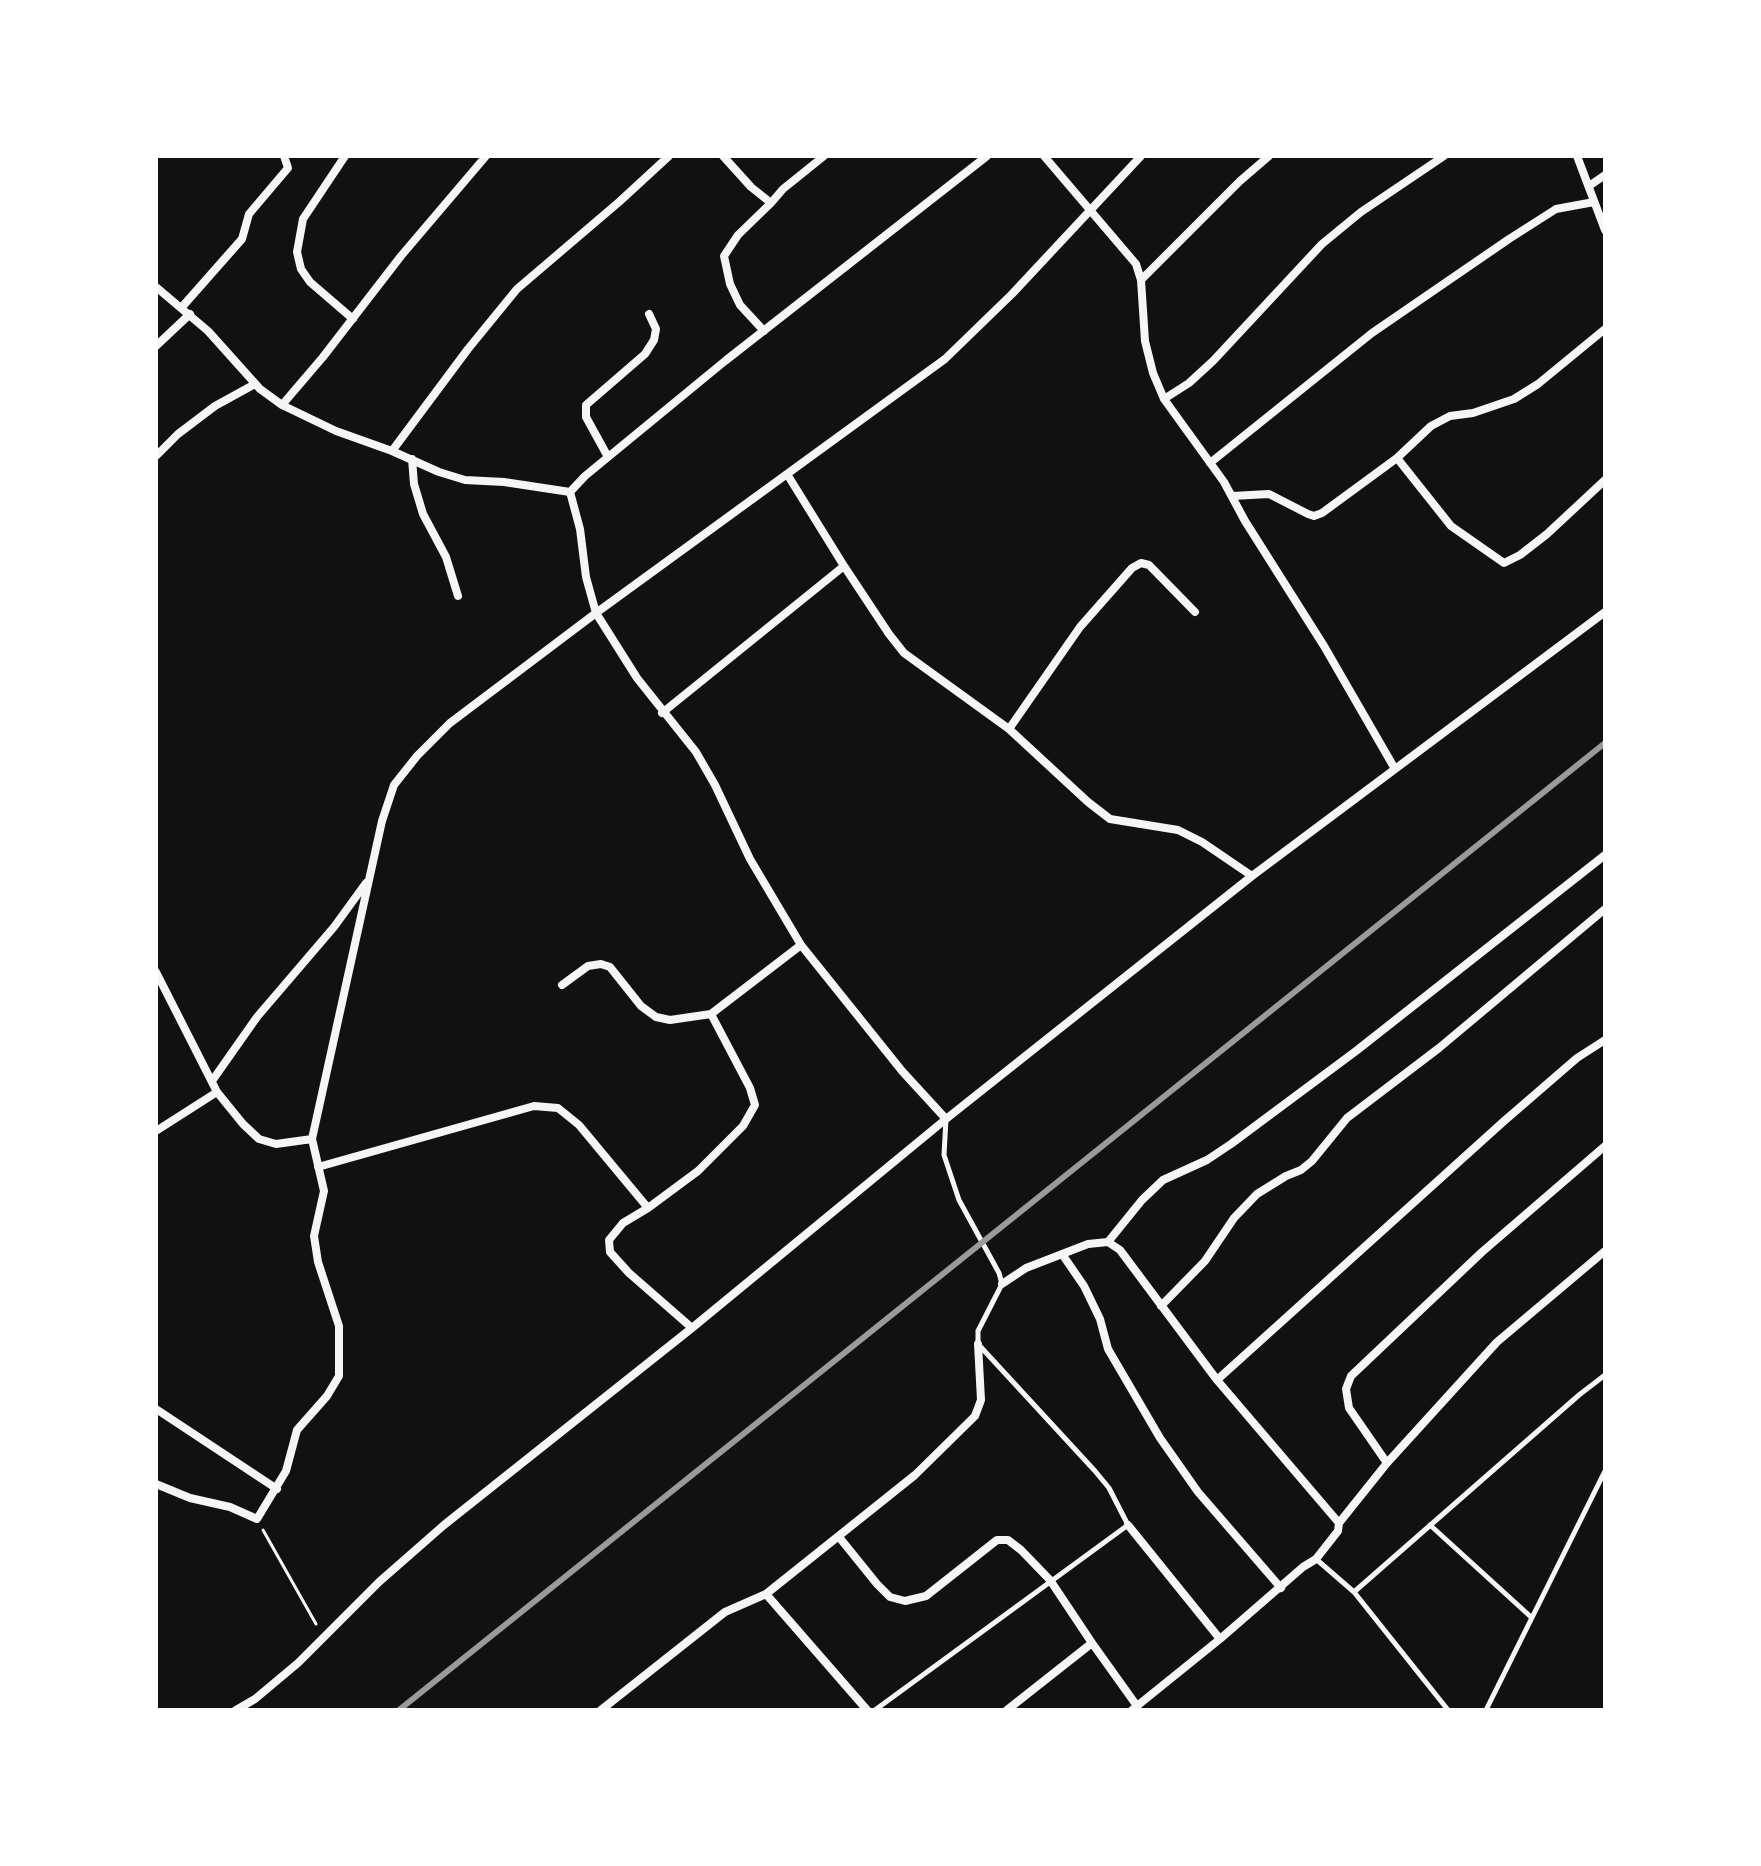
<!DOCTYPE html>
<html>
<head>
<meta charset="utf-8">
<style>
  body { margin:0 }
  #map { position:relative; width:1761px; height:1866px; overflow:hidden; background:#111; font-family:Roboto,sans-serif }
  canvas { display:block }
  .frame { position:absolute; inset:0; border:158px solid #fff; pointer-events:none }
</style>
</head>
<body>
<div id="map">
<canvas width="1761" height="1866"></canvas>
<div class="frame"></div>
</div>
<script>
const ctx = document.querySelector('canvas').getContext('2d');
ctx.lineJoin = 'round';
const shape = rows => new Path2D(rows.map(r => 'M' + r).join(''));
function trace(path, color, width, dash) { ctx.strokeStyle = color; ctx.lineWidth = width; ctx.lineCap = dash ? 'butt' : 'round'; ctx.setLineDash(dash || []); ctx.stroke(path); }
trace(shape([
  [263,1530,316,1624]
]), '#f5f5f5', 3);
trace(shape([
  [1430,1525,1531,1617],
  [1316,1559,1354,1592,1448,1710],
  [1354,1592,1579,1395,1605,1375],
  [875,1710,1128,1525,1109,1488,1095,1471,978,1344,978,1331,1002,1284,999,1273,959,1200,944,1155,946,1119],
  [1486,1710,1605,1471]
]), '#f5f5f5', 5);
trace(shape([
  [345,156,303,219,297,252,301,269,310,282,353,319],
  [723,156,751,187,771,203,783,189,824,156],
  [1044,156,1136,264,1141,280,1145,341,1153,373,1164,399,1224,482,1245,521,1324,646,1395,769],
  [1577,156,1605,230],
  [1589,186,1605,175],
  [1141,280,1240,181,1269,156],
  [156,287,208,331,260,389,282,405,323,357,401,256,486,156],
  [182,307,242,239,249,214,288,168,284,156],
  [764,331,740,305,730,284,724,256,738,235,771,203],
  [156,346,190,314],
  [1164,399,1189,383,1213,361,1322,244,1361,212,1444,156],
  [282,405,336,431,392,451,439,472,465,480,504,482,570,492],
  [392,451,468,349,517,289,619,202,669,156],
  [156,456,178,434,215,406,255,384],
  [608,457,586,417,586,405,645,354,654,340,656,329,649,314],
  [1397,458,1451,526,1504,563,1520,555,1547,534,1605,480],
  [412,459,414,484,423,514,446,557,458,596],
  [1210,463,1372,333,1509,239,1556,209,1594,202],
  [1232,496,1269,494,1308,514,1314,516,1322,513,1397,458,1431,426,1450,416,1473,413,1514,399,1538,384,1605,329],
  [844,566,889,634,904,653,1009,729,1088,802,1110,819,1178,830,1202,842,1252,876],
  [662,713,844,566,787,474],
  [1009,729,1080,627,1132,568,1141,563,1149,565,1195,612],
  [801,945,750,859,715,785,696,752,637,678,596,613,586,577,580,529,570,492,585,476,725,361,987,156],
  [156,972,217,1092,243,1124,259,1139,276,1144,312,1139,382,821,394,785,417,756,450,723,596,613,945,359,1012,294,1141,156],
  [562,985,588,966,601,964,610,967,641,1006,656,1017,670,1020,711,1014],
  [212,1081,257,1017,334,927,366,883],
  [156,1131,217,1092],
  [318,1167,534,1106,558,1108,579,1125,648,1208,623,1223,609,1240,610,1252,629,1273,692,1328],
  [648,1208,698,1171,743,1126,755,1105,750,1088,711,1014,801,945,902,1071,946,1119],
  [1108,1242,1142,1200,1163,1180,1207,1160,1231,1144,1356,1051,1605,855],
  [1062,1254,1084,1286,1100,1319,1108,1349,1160,1438,1198,1492,1281,1588],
  [1002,1284,1026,1268,1088,1244,1108,1242,1120,1250,1217,1380,1339,1523,1338,1531,1316,1559,1303,1567,1220,1639,1132,1710],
  [1161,1306,1205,1261,1234,1218,1257,1194,1286,1176,1301,1170,1312,1161,1347,1118,1439,1048,1605,909],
  [1217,1380,1503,1122,1577,1058,1605,1040],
  [156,1409,277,1489],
  [1387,1463,1349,1408,1346,1389,1351,1376,1482,1252,1605,1146],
  [156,1484,190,1498,230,1507,257,1519,286,1471,297,1430,327,1396,339,1376,339,1326,318,1262,314,1236,324,1191,312,1139],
  [1339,1523,1387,1463,1497,1342,1605,1251],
  [1128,1525,1220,1639],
  [839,1537,877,1584,890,1597,905,1601,926,1596,997,1540,1008,1540,1021,1550,1050,1580,1092,1643,1007,1710],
  [1092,1643,1137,1706],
  [236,1710,255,1699,298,1663,379,1582,444,1525,692,1328,946,1119,1252,876,1605,612],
  [601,1710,725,1612,766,1594],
  [867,1710,766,1594,915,1475,975,1416,981,1400,978,1344]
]), '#f5f5f5', 8);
trace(shape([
  [399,1710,1605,743]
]), '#9a9a9a', 6);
</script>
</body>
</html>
